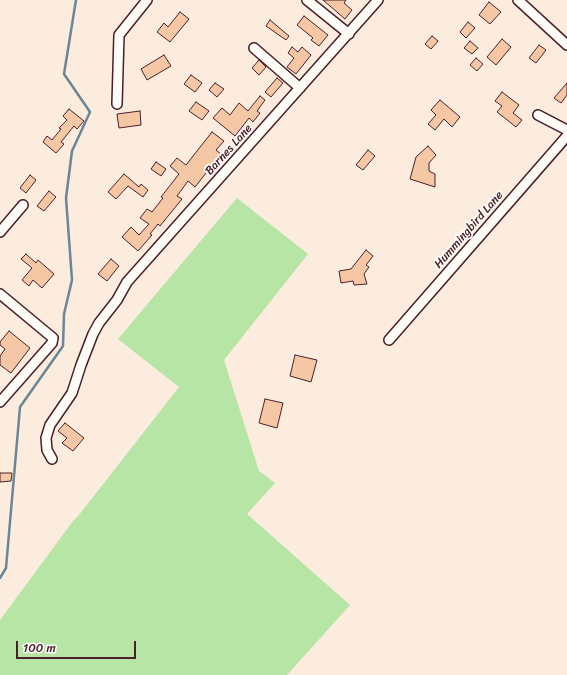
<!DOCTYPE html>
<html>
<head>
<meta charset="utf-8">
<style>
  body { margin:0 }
  #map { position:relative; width:567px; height:675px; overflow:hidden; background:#fbecde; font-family:Sriracha,sans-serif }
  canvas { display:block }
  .scale { position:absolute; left:16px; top:641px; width:120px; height:18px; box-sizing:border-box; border:2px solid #4a1f2b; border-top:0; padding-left:5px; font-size:12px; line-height:14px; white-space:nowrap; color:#4a1f2b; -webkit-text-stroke:3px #fdfcf7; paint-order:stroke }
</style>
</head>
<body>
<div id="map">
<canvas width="567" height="675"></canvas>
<div class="scale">100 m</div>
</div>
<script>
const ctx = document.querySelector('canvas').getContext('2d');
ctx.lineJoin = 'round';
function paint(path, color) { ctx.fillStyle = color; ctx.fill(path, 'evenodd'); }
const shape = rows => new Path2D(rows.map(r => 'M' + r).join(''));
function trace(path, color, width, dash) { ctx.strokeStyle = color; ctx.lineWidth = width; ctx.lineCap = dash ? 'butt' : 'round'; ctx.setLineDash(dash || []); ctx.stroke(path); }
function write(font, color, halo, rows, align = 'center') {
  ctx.font = font + ' Sriracha,sans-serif'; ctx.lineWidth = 3.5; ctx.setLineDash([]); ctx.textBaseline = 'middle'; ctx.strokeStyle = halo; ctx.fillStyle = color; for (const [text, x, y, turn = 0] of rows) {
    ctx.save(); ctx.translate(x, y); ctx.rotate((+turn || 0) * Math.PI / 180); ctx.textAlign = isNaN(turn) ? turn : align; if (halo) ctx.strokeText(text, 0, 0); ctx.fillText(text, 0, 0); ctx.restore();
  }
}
paint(shape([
  [237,198,308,254,224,360,259,471,275,483,247,514,350,605,287,675,0,675,0,620,73,521,79,515,179,387,118,339]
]), '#b6e5a5');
trace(shape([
  [0,578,6,568,20,407,63,346,64,314,72,280,66,198,72,151,90,112,64,74,76,0]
]), '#6a8698', 2.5);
const building = shape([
  [323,0,346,0,344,3,352,10,345,19,323,0],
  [489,2,501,12,490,24,479,15,489,2],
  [180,12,189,19,170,42,157,32,164,23,168,27,180,12],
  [304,16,328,35,319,46,311,40,313,38,297,25,304,16],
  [270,20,289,36,286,40,266,26,270,20],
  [468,22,475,28,466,38,460,32,468,22],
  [432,36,438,41,431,49,425,44,432,36],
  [502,39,511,47,496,65,487,57,502,39],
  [470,41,478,48,472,54,464,48,470,41],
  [539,45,546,50,536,63,529,58,539,45],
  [292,47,298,52,302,47,311,55,296,74,287,67,294,58,288,53,292,47],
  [164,55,171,66,147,80,141,69,164,55],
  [476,58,483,64,477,71,470,65,476,58],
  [259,60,266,67,259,75,252,68,259,60],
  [191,75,202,83,195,92,184,84,191,75],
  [277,78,283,83,271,97,265,92,277,78],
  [215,83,224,89,217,97,209,90,215,83],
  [567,83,567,95,561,103,554,98,567,83],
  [502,92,519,105,513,113,522,120,516,127,497,112,502,106,495,101,502,92],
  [260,96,265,100,257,111,260,113,253,122,249,118,235,136,213,118,222,108,230,115,239,103,248,111,260,96],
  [440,100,460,117,452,127,444,119,435,130,428,124,436,115,431,110,440,100],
  [196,102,209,111,202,120,189,111,196,102],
  [69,109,84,121,77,129,74,126,61,142,64,144,56,153,43,142,47,136,52,140,61,129,59,128,67,120,63,116,69,109],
  [140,111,141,125,119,128,117,114,140,111],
  [212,132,224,141,216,150,221,154,195,187,188,181,177,196,182,199,160,226,158,224,150,234,152,235,138,251,122,237,131,227,139,235,149,224,140,218,147,209,152,212,163,198,161,197,179,174,170,166,177,158,186,165,212,132],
  [428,146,436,155,429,163,429,171,435,174,435,187,410,179,416,157,428,146],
  [368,150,375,156,363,170,356,165,368,150],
  [156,162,166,169,161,176,151,169,156,162],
  [124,174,139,187,141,184,148,190,143,197,128,186,116,199,108,192,124,174],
  [30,175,36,180,26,193,20,188,30,175],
  [49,191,56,197,44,211,37,206,49,191],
  [366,250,373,256,366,265,369,267,364,274,367,284,354,285,353,281,341,283,339,271,351,269,366,250],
  [26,254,36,263,38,260,54,274,42,288,33,280,29,286,22,280,32,268,21,259,26,254],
  [111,259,119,266,107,281,98,274,111,259],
  [9,331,30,348,11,373,0,365,0,356,5,349,0,345,0,342,9,331],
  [295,355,317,360,311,382,290,376,295,355],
  [265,399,283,403,277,428,259,423,265,399],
  [65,423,84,438,73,451,62,443,67,438,58,431,65,423],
  [0,473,12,473,11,481,0,482,0,473]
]);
paint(building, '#f6c7a5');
trace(building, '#4a1f2b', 1);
const minor = shape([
  [307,0,349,34],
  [518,0,567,45],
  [254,48,300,88],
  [117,104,119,35,147,0],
  [538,115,567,130],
  [0,232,23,205],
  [0,294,53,338,52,343,0,402],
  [389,340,567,136],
  [52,459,47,450,46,438,50,425,72,393,81,365,93,334,99,323,117,300,127,282,378,0]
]);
trace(minor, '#4a1f2b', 12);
trace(minor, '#fdfcf7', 9);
write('12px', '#4a1f2b', '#fdfcf7', [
  ["Barnes Lane",229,150,-48],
  ["Hummingbird Lane",469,230,-49]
]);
</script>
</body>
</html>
